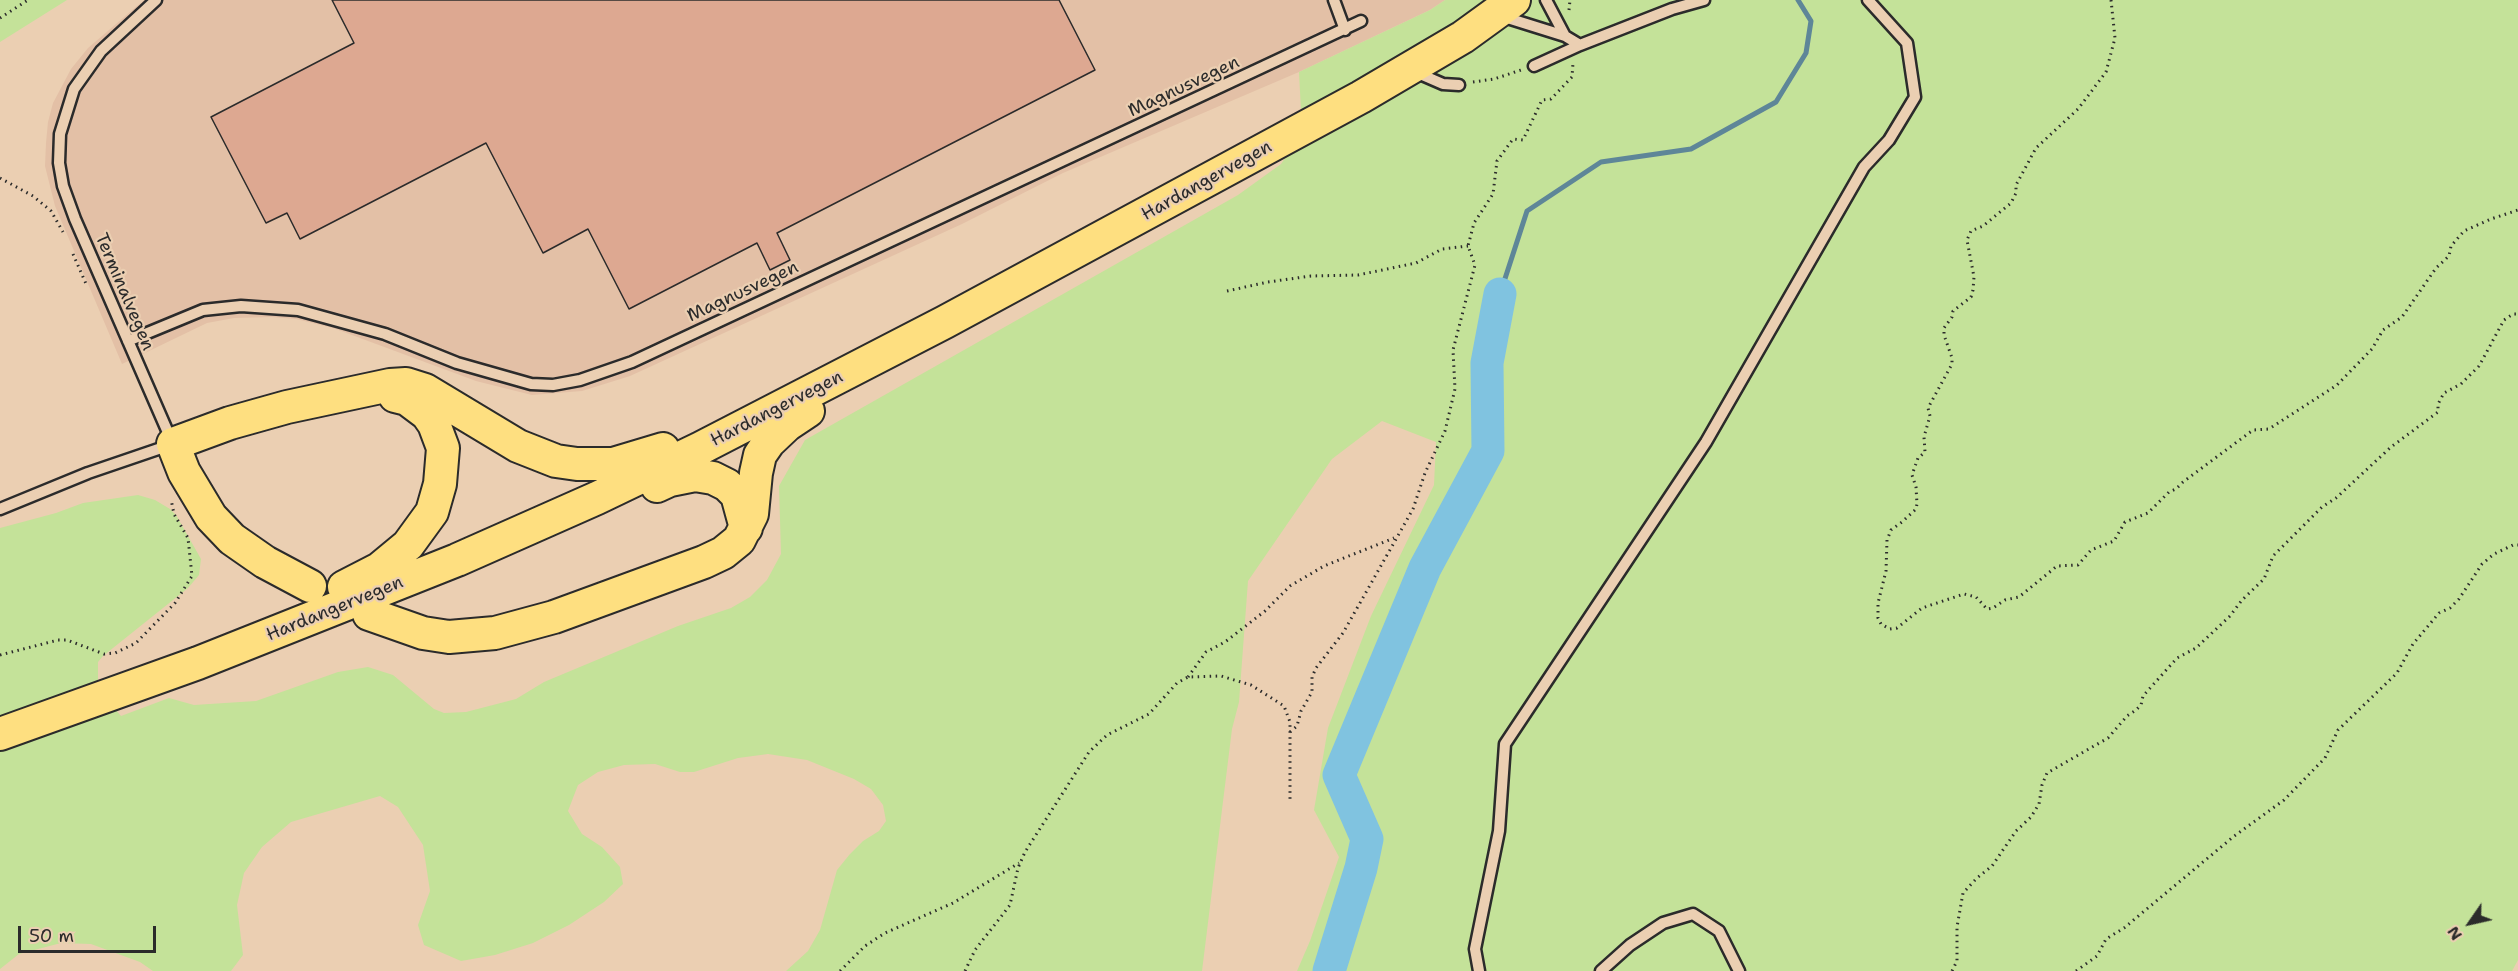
<!DOCTYPE html>
<html>
<head>
<meta charset="utf-8">
<style>
  body { margin:0 }
  #map { position:relative; width:2518px; height:971px; overflow:hidden; background:#ebcfb2; font-family:"Shantell Sans",sans-serif }
  canvas { display:block }
  .north { position:absolute; left:2440px; top:893px; width:60px; height:60px; -webkit-text-stroke:4px #ebcfb2; paint-order:stroke; rotate:236deg; font-size:16px; font-weight:700; line-height:24px; text-align:center; color:#2b2b2b }
  .north::after { content:''; display:block; margin:auto; width:21px; height:27px; background:#2b2b2b; clip-path:polygon(50% 0,100% 100%,50% 72%,0 100%) }
  .scale { position:absolute; left:18px; top:926px; width:138px; height:27px; box-sizing:border-box; border:3px solid #2b2b2b; border-top:0; padding-left:8px; font-size:18px; line-height:21px; white-space:nowrap; color:#2b2b2b; -webkit-text-stroke:4px #ebcfb2; paint-order:stroke }
</style>
</head>
<body>
<div id="map">
<canvas width="2518" height="971"></canvas>
<div class="north">N</div>
<div class="scale">50 m</div>
</div>
<script>
const ctx = document.querySelector('canvas').getContext('2d');
ctx.lineJoin = 'round';
function paint(path, color) { ctx.fillStyle = color; ctx.fill(path, 'evenodd'); }
const shape = rows => new Path2D(rows.map(r => 'M' + r).join(''));
function trace(path, color, width, dash) { ctx.strokeStyle = color; ctx.lineWidth = width; ctx.lineCap = dash ? 'butt' : 'round'; ctx.setLineDash(dash || []); ctx.stroke(path); }
function write(font, color, halo, rows, align = 'center') {
  ctx.font = font + ' "Shantell Sans",sans-serif'; ctx.lineWidth = 4.5; ctx.setLineDash([]); ctx.textBaseline = 'middle'; ctx.strokeStyle = halo; ctx.fillStyle = color; for (const [text, x, y, turn = 0] of rows) {
    ctx.save(); ctx.translate(x, y); ctx.rotate((+turn || 0) * Math.PI / 180); ctx.textAlign = isNaN(turn) ? turn : align; if (halo) ctx.strokeText(text, 0, 0); ctx.fillText(text, 0, 0); ctx.restore();
  }
}
paint(shape([
  [144,0,1445,0,1430,10,1299,72,1063,173,962,224,630,376,582,391,532,395,476,381,333,328,296,319,272,317,234,318,207,323,122,364,55,206,45,166,46,143,48,122,53,103,71,69,88,48]
]), '#e3c0a6');
paint(shape([
  [0,0,67,0,0,42],
  [1445,0,2518,0,2518,960,2512,971,1297,971,1310,941,1339,857,1314,810,1328,728,1371,616,1434,485,1436,442,1382,421,1332,459,1248,581,1239,702,1232,729,1202,971,786,971,808,951,820,930,837,870,850,854,863,841,879,831,886,821,883,805,871,789,854,779,807,760,768,754,738,758,694,772,680,772,655,764,624,765,598,772,578,785,568,811,582,834,602,847,620,867,623,884,604,902,569,925,533,943,495,955,461,961,424,945,418,925,430,891,423,845,398,807,380,796,291,822,262,847,244,873,237,905,243,955,231,971,153,971,140,962,91,944,61,943,19,954,0,969,0,528,56,513,83,503,138,495,155,500,170,509,176,515,201,559,199,575,188,588,103,656,98,662,98,680,110,703,121,716,169,698,194,705,256,701,338,672,368,667,393,675,434,709,444,713,466,712,516,699,544,682,678,626,731,608,750,597,767,580,781,554,779,486,805,440,1238,195,1281,164,1297,140,1301,111,1299,72,1430,10]
]), '#c4e299');
trace(shape([
  [1500,294,1527,211,1601,162,1691,149,1776,102,1806,53,1811,21,1798,0]
]), '#5e8698', 5);
trace(shape([
  [1329,971,1361,868,1367,839,1339,775,1425,568,1488,451,1487,363,1500,294]
]), '#80c3e0', 33);
const building = shape([
  [332,0,1059,0,1095,70,777,233,790,260,770,270,757,243,629,309,588,229,543,253,486,143,300,239,287,213,266,223,211,117,354,43,332,0]
]);
paint(building, '#dda891');
trace(building, '#2b2b2b', 1.5);
const service = shape([
  [1334,0,1345,30],
  [1546,0,1565,36],
  [1501,16,1565,36,1580,45,1534,66],
  [1580,45,1672,9,1704,0],
  [1413,71,1443,84,1459,85],
  [128,341,203,310,241,306,298,310,385,334,457,363,531,384,553,385,580,380,632,362,1361,21],
  [0,509,88,473,173,444,75,219,63,186,59,163,60,134,74,89,101,51,156,0],
  [1479,971,1475,949,1499,831,1505,744,1706,442,1864,167,1889,140,1915,97,1907,43,1868,0],
  [1601,971,1630,945,1663,923,1693,914,1719,931,1739,971]
]);
const primary = shape([
  [657,486,670,480,695,475,713,478,727,485,737,495,746,528],
  [310,586,265,562,232,539,211,517,184,472,173,444,230,423,287,407,390,385,406,384,425,390,518,446,556,461,577,464,613,464,663,449],
  [344,587,379,569,408,545,432,512,440,484,443,448,434,424,427,414,407,399,395,396],
  [369,614,423,633,449,637,495,633,554,617,704,562,723,553,739,540,752,514,756,473,760,455,769,442,787,425,808,411],
  [0,734,198,663,457,560,597,498,699,449,945,322,1361,97,1463,37,1514,0]
]);
trace(service, '#2b2b2b', 15);
trace(primary, '#2b2b2b', 36);
trace(shape([
  [2111,0,2115,38,2106,72,2078,109,2036,148,2016,185,2016,193,2011,203,1983,226,1971,231,1967,240,1974,277,1973,290,1971,297,1953,311,1952,317,1944,328,1944,335,1952,358,1952,364,1928,408,1930,416,1924,437,1925,452,1918,458,1912,475,1916,487,1917,504,1916,509,1902,522,1891,530,1887,540,1886,571,1878,603,1878,618,1881,624,1890,629,1897,628,1922,608,1964,594,1976,597,1987,609,1993,608,2005,600,2019,597,2057,566,2078,565,2091,550,2114,541,2125,522,2148,513,2169,492,2176,489,2183,482,2253,430,2269,429,2337,385,2372,349,2383,330,2402,317,2436,268,2449,256,2451,246,2464,231,2491,219,2518,210],
  [1569,10,1570,0],
  [0,18,28,0],
  [1473,82,1494,79,1521,70],
  [0,178,33,196,51,211,63,232],
  [73,254,87,286],
  [1227,291,1268,282,1311,276,1358,275,1416,263,1442,249,1468,246],
  [0,655,58,640,67,640,104,654,115,653,136,643,175,603,192,576,188,538,174,514,171,499],
  [1188,677,1206,652,1225,642,1265,611,1290,586,1324,566,1394,538],
  [1290,732,1297,726,1301,711,1312,692,1312,677,1316,668,1343,633,1413,509,1425,473,1445,431,1455,389,1453,350,1475,265,1468,246,1474,223,1493,194,1497,161,1513,139,1523,140,1542,100,1551,99,1572,77,1573,63],
  [840,971,865,946,885,933,953,903,1019,863],
  [965,971,975,950,1010,905,1018,868,1025,852,1089,752,1107,735,1149,714,1177,683,1188,677,1221,676,1251,685,1284,706,1290,722,1290,803],
  [1952,971,1957,961,1957,927,1963,893,1977,878,1992,866,2016,831,2031,817,2039,804,2042,785,2047,773,2108,738,2127,716,2136,710,2141,705,2143,696,2177,658,2196,648,2230,616,2242,600,2264,579,2273,556,2322,507,2336,498,2391,447,2438,412,2438,404,2444,393,2461,384,2479,366,2504,320,2513,314,2518,314],
  [2076,971,2097,956,2106,939,2124,928,2233,837,2284,800,2325,758,2338,730,2397,673,2413,644,2439,613,2450,608,2459,599,2482,564,2494,554,2513,545,2518,545]
]), '#2b2b2b', 3, [1.5, 4.5]);
trace(service, '#ebcfb2', 10);
trace(primary, '#fedf80', 32);
write('18px', '#2b2b2b', '#ebcfb2', [
  ["Magnusvegen",1184,87,-25],
  ["Hardangervegen",1207,181,-29],
  ["Terminalvegen",124,292,67],
  ["Magnusvegen",743,292,-25],
  ["Hardangervegen",777,409,-27],
  ["Hardangervegen",335,609,-22]
]);
</script>
</body>
</html>
